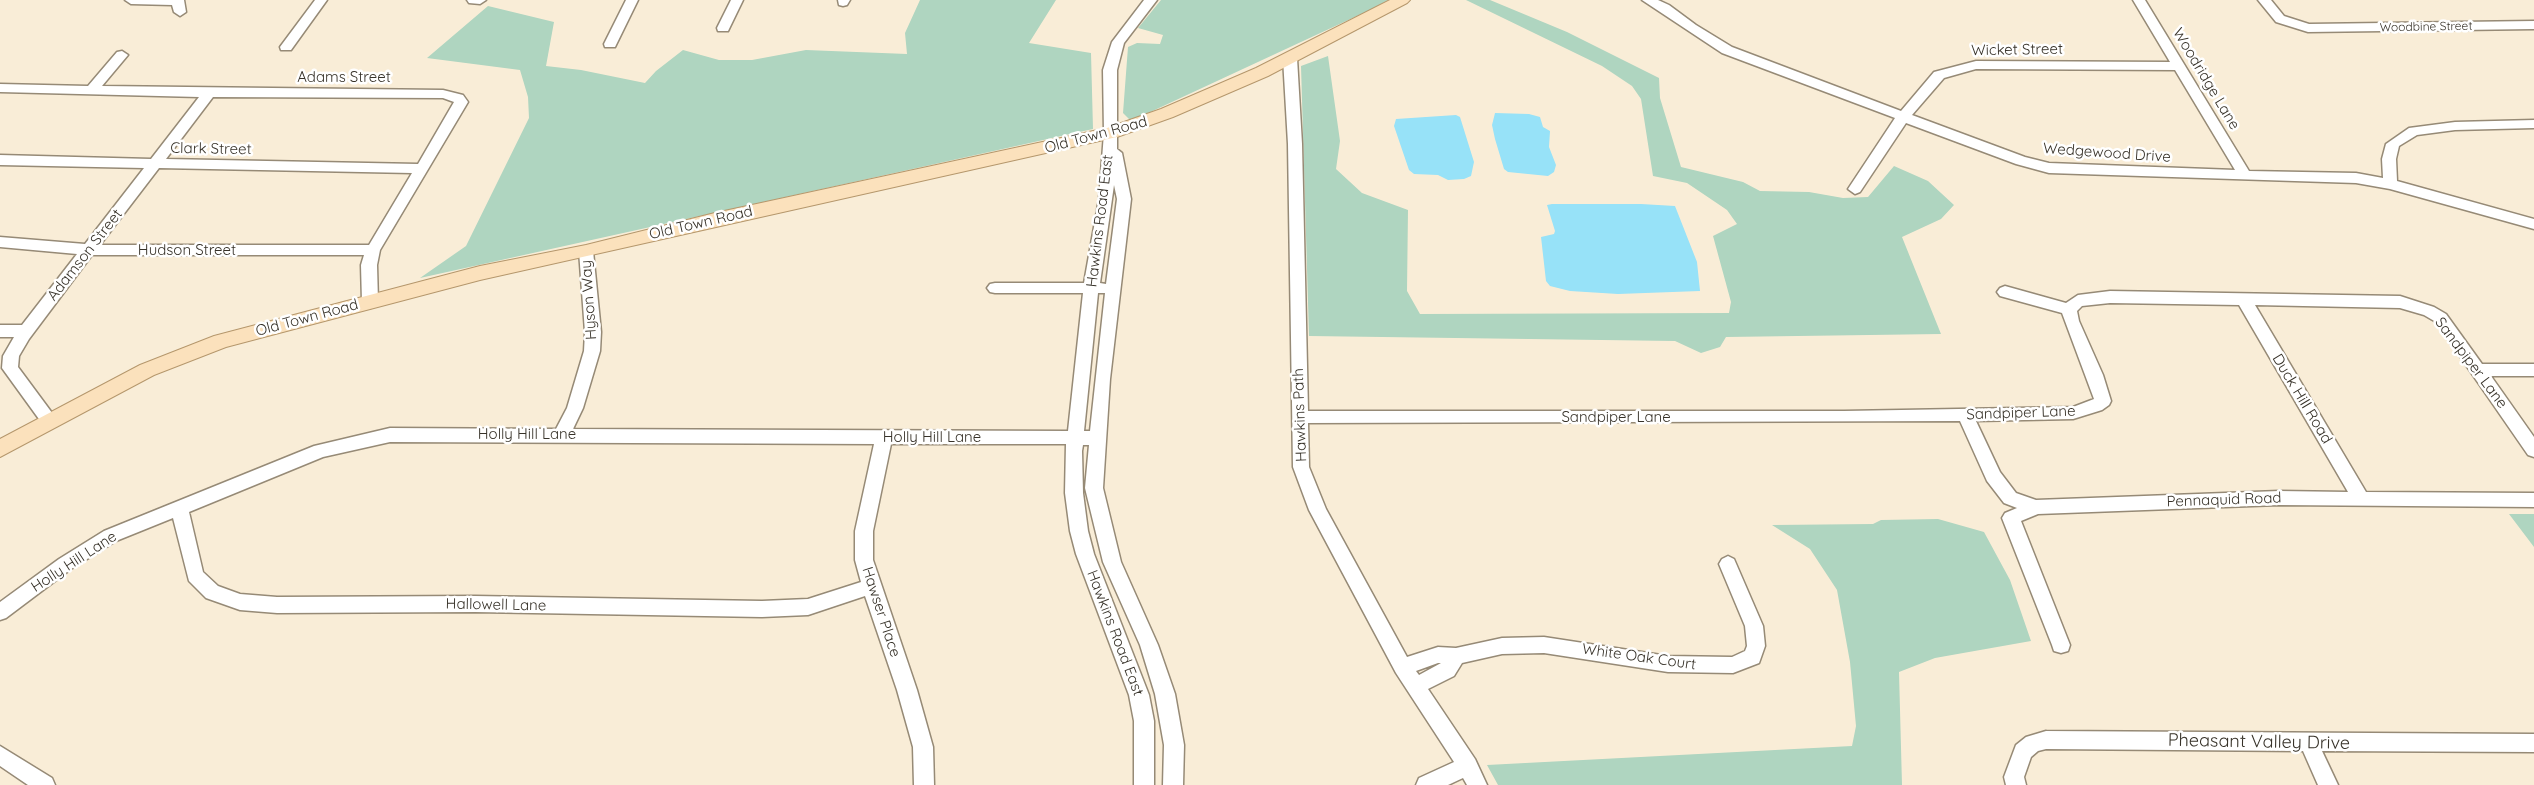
<!DOCTYPE html>
<html>
<head>
<meta charset="utf-8">
<style>
  body { margin:0 }
  canvas { display:block; background:#f9edd7 }
</style>
</head>
<body>
<canvas width="2534" height="785"></canvas>
<script>
const ctx = document.querySelector('canvas').getContext('2d');
ctx.lineJoin = 'round';
function paint(path, color) { ctx.fillStyle = color; ctx.fill(path, 'evenodd'); }
const shape = rows => new Path2D(rows.map(r => 'M' + r).join(''));
function trace(path, color, width, dash) { ctx.strokeStyle = color; ctx.lineWidth = width; ctx.lineCap = dash ? 'butt' : 'round'; ctx.setLineDash(dash || []); ctx.stroke(path); }
function write(font, color, halo, rows, align = 'center') {
  ctx.font = font + ' Quicksand,sans-serif'; ctx.lineWidth = 5; ctx.setLineDash([]); ctx.textBaseline = 'middle'; ctx.strokeStyle = halo; ctx.fillStyle = color; for (const [text, x, y, turn = 0] of rows) {
    ctx.save(); ctx.translate(x, y); ctx.rotate((+turn || 0) * Math.PI / 180); ctx.textAlign = isNaN(turn) ? turn : align; if (halo) ctx.strokeText(text, 0, 0); ctx.fillText(text, 0, 0); ctx.restore();
  }
}
paint(shape([
  [920,0,1056,0,1029,43,1091,53,1093,129,420,278,466,246,529,118,528,97,520,70,427,58,488,6,554,22,546,66,581,70,645,83,656,71,683,50,719,60,752,60,806,50,907,54,905,33],
  [1161,0,1388,0,1372,9,1131,121,1123,113,1128,47,1137,43,1160,44,1163,35,1138,28],
  [1466,0,1490,0,1567,32,1659,78,1660,98,1681,167,1743,182,1760,191,1809,192,1843,198,1868,197,1894,166,1928,181,1954,205,1941,219,1902,237,1941,334,1726,337,1720,347,1701,353,1675,341,1309,336,1301,66,1328,56,1340,141,1336,169,1362,193,1408,210,1407,291,1420,314,1729,313,1731,302,1713,236,1737,224,1727,210,1687,183,1653,176,1641,99,1632,86,1602,66],
  [2509,514,2534,514,2534,547],
  [1938,519,1984,532,2010,580,2031,641,1935,658,1899,672,1902,785,1498,785,1487,765,1852,746,1856,726,1850,662,1837,590,1810,549,1772,525,1873,524,1881,520]
]), '#afd5c0');
paint(shape([
  [1495,113,1529,114,1540,117,1543,127,1550,131,1549,147,1556,165,1554,172,1548,176,1508,172,1504,169,1495,139,1492,125],
  [1456,115,1460,117,1474,162,1471,176,1464,179,1448,180,1438,175,1414,174,1409,170,1394,126,1396,119],
  [1552,204,1641,204,1675,206,1697,262,1700,291,1618,294,1570,291,1550,286,1546,281,1541,237,1554,234,1555,231,1547,205]
]), '#97e2f8');
const minor = shape([
  [125,0,184,0,186,12,180,16,174,12,172,5,131,4,125,0],
  [315,0,327,0,291,50,281,50,280,47,315,0],
  [467,0,486,0,480,4,469,3,467,0],
  [626,0,638,0,615,47,605,47,604,44,626,0],
  [731,0,743,0,728,31,718,31,717,28,731,0],
  [838,0,850,0,847,5,843,6,839,5,838,0],
  [1144,0,1157,0,1124,43,1117,70,1117,149,1122,153,1131,199,1110,379,1103,488,1121,562,1158,645,1175,694,1184,745,1183,785,1163,785,1164,745,1155,694,1140,645,1103,562,1085,488,1089,445,1083,445,1082,451,1083,493,1088,531,1094,554,1149,695,1154,721,1154,785,1134,785,1134,721,1129,695,1076,554,1070,531,1065,493,1066,444,891,444,873,531,873,560,917,690,933,747,934,785,914,785,913,747,897,690,865,596,808,615,762,617,475,612,277,613,240,610,206,598,189,581,173,518,116,541,71,569,6,618,0,620,0,602,59,559,104,531,314,446,390,428,556,429,567,408,584,351,585,332,579,251,586,246,593,251,601,332,600,351,583,408,573,429,1068,431,1083,293,995,293,990,292,987,288,990,284,995,283,1084,283,1099,199,1104,133,1103,70,1112,42,1144,0],
  [1114,185,1117,199,1106,284,1100,283,1114,185],
  [1098,293,1105,293,1090,431,1084,431,1098,293],
  [390,442,874,444,855,531,855,560,861,582,808,599,762,601,475,596,277,597,240,594,218,586,203,572,189,512,323,457,390,442],
  [1642,0,1658,0,1669,5,1696,25,1732,47,1901,111,1934,72,1976,61,2170,62,2133,0,2145,0,2249,171,2356,173,2383,178,2382,159,2386,144,2409,128,2455,122,2534,120,2534,128,2455,130,2417,135,2399,146,2396,159,2397,181,2534,219,2534,229,2390,189,2356,183,2049,173,2016,164,1906,123,1860,192,1855,194,1848,189,1895,118,1722,53,1642,0],
  [1976,69,2175,70,2235,170,2049,163,2025,157,1912,115,1944,78,1976,69],
  [2258,0,2271,0,2284,16,2309,24,2534,21,2534,29,2308,32,2276,22,2258,0],
  [122,51,128,55,102,86,443,90,463,95,468,102,380,250,377,265,378,302,375,306,370,308,365,306,362,302,361,265,364,255,92,255,29,339,19,356,18,367,58,421,56,426,50,427,44,426,2,368,3,356,14,337,0,337,0,325,22,325,77,254,0,247,0,237,85,244,144,168,0,165,0,155,151,159,199,97,0,92,0,84,88,86,117,52,122,51],
  [213,97,443,98,454,102,418,164,166,159,213,97],
  [159,168,412,173,369,245,100,245,159,168],
  [1290,54,1297,58,1302,144,1308,411,1844,411,2073,407,2094,399,2062,313,2000,296,1997,292,2000,288,2005,286,2066,303,2078,295,2110,291,2400,296,2434,307,2446,314,2482,364,2534,364,2534,376,2491,376,2534,437,2534,457,2528,455,2436,322,2424,315,2400,308,2255,305,2366,492,2534,493,2534,507,2279,505,2038,514,2021,521,2070,645,2068,651,2061,653,2054,651,2052,645,2002,518,2005,513,2017,508,2004,503,1987,481,1960,421,1308,423,1309,467,1326,509,1407,657,1438,647,1456,648,1502,638,1544,637,1668,656,1732,657,1745,651,1747,646,1745,626,1719,564,1722,559,1728,556,1734,559,1763,626,1765,646,1759,663,1733,673,1668,672,1544,653,1502,654,1462,663,1454,676,1428,689,1475,759,1487,785,1467,785,1463,778,1448,785,1416,785,1419,778,1454,762,1396,673,1309,510,1293,467,1288,144,1283,58,1290,54],
  [2110,303,2239,305,2348,492,2279,491,2036,500,2016,493,2000,472,1976,421,2073,419,2102,410,2109,405,2111,401,2103,375,2079,321,2077,311,2082,306,2110,303],
  [1438,663,1441,663,1419,675,1416,671,1438,663],
  [2046,731,2534,734,2534,752,2322,751,2338,785,2318,785,2303,751,2046,749,2038,751,2031,757,2024,777,2026,785,2006,785,2004,777,2016,745,2026,737,2046,731],
  [0,746,52,778,55,785,28,785,0,766,0,746]
]);
const major = shape([
  [1390,0,1410,0,1407,3,1268,76,1173,117,1117,137,480,280,226,347,154,375,0,457,0,439,140,365,214,336,480,266,586,245,715,213,1107,128,1161,109,1256,68,1390,0]
]);
trace(minor, '#968a76', 3);
trace(major, '#b5976c', 2);
paint(minor, '#fff');
paint(major, '#fbe1bc');
write('12px', '#373229', '#fff', [
  ["Woodbine Street",2426,27,-1]
]);
write('15px', '#373229', '#fff', [
  ["Wicket Street",2017,50,-1],
  ["Adams Street",344,77],
  ["Woodridge Lane",2206,79,59],
  ["Old Town Road",1096,135,-15],
  ["Clark Street",211,149,1],
  ["Wedgewood Drive",2107,153,4],
  ["Hawkins Road East",1100,221,-83],
  ["Old Town Road",701,223,-13],
  ["Hudson Street",187,250],
  ["Adamson Street",85,255,-52],
  ["Hyson Way",589,300,-94],
  ["Old Town Road",307,318,-15],
  ["Sandpiper Lane",2471,363,53],
  ["Duck Hill Road",2302,399,59],
  ["Sandpiper Lane",2021,413,-2],
  ["Hawkins Path",1300,415,-92],
  ["Sandpiper Lane",1616,417],
  ["Holly Hill Lane",527,434],
  ["Holly Hill Lane",932,437],
  ["Pennaquid Road",2224,500,-2],
  ["Holly Hill Lane",74,562,-33],
  ["Hallowell Lane",496,605,1],
  ["Hawser Place",881,612,72],
  ["Hawkins Road East",1115,633,69],
  ["White Oak Court",1639,657,8]
]);
write('18px', '#373229', '#fff', [
  ["Pheasant Valley Drive",2259,742,1]
]);
</script>
</body>
</html>
